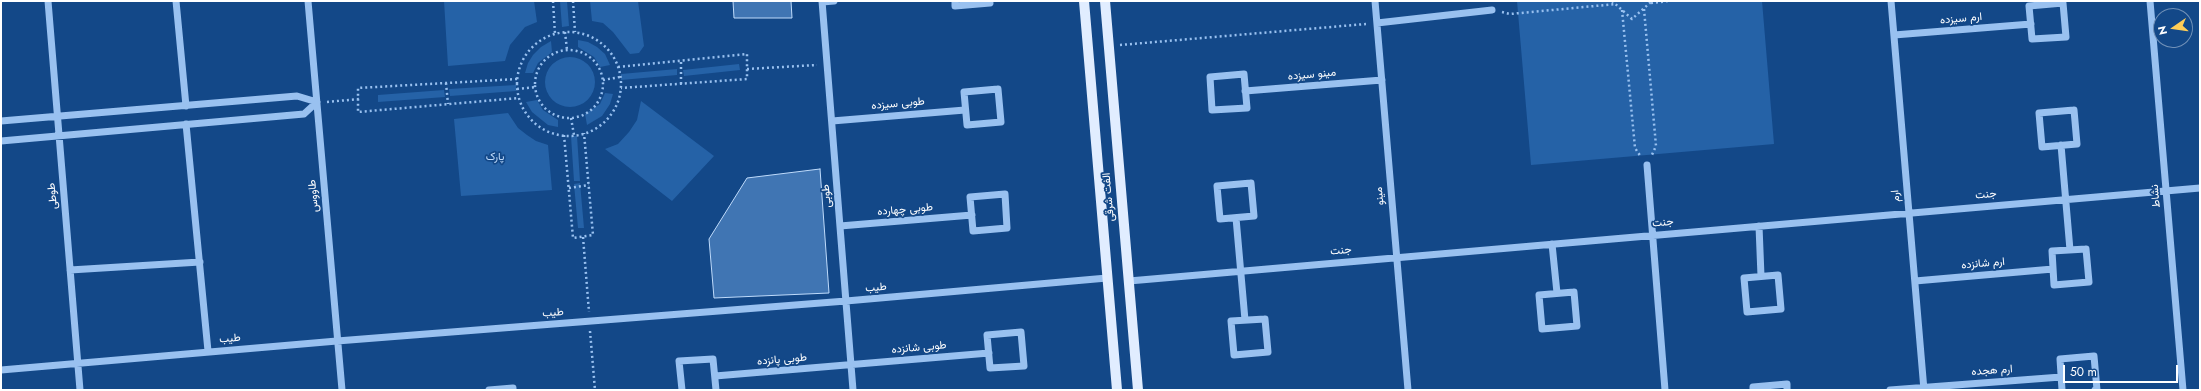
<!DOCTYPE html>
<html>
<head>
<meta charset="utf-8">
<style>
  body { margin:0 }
  #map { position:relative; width:2201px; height:391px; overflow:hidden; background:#134888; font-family:Jost,sans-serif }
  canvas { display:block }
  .frame { position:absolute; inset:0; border:2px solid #fff; pointer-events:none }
  .north { position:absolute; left:2153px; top:8px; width:40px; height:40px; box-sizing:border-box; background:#134888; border:1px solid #7191b8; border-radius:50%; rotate:257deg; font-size:11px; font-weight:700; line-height:16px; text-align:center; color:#fff }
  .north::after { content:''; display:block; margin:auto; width:14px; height:18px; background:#ffcd57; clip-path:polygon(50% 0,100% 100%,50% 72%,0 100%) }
  .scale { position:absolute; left:2063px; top:365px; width:115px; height:18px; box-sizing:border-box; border:2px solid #fff; border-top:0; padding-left:5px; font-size:12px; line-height:14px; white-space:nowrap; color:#fff; -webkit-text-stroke:3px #134888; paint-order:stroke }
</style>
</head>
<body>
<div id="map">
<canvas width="2201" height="391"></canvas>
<div class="frame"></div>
<div class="north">N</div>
<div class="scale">50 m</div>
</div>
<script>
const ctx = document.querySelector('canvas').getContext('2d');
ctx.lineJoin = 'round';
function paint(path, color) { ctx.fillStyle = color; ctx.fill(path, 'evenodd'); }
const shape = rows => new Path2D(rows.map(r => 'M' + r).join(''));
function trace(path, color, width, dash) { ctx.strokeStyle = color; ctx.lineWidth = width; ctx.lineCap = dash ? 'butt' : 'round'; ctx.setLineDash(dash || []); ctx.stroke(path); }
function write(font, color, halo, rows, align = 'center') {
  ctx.font = font + ' Jost,Vazirmatn,sans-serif'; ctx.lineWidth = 3.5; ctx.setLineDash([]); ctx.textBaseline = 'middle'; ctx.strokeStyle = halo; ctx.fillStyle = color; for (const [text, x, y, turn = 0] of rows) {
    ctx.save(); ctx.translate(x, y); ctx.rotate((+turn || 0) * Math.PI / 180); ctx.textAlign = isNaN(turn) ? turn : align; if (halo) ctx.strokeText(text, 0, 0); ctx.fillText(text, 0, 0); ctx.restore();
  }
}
paint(shape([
  [444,1,534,1,537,22,525,27,510,45,505,61,448,66],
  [560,1,567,1,569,26,562,27],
  [590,1,638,1,644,46,639,53,630,54,613,32,603,23,592,21],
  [1517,1,1762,1,1774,144,1531,165],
  [578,40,588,42,597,47,605,54,610,65,600,67,594,57,578,47],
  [551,41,552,52,538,63,533,73,525,73,528,63,533,55,541,47],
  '545 82a25 25 0 1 1 50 0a25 25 0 1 1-50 0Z',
  [739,64,740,70,684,76,683,70],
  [677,69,677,75,621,80,621,74],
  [516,85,516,91,450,96,449,89],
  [444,90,445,97,378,102,378,95],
  [605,93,613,94,610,104,602,116,587,125,585,114,600,104],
  [537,100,543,110,558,120,558,127,548,125,532,112,526,102],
  [641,101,714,156,672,201,605,149,618,144,629,132,637,120],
  [508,113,518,128,527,135,536,141,548,145,552,190,461,196,454,119],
  [571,136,577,136,580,181,574,181],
  [580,183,584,228,578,228,574,184]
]), '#2562a7');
const building = shape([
  [733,1,791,1,792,18,734,18,733,1],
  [820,169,829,293,714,298,709,239,747,178,820,169]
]);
paint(building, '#4075b3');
trace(building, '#bfdbfb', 1);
trace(shape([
  [553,1,555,34],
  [573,1,575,32],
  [1612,1,1632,19,1652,1],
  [1651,3,1669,1],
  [1644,9,1656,146,1651,157],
  [1622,10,1635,148,1641,157],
  [1502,12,1510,14,1616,4],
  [565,32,567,50],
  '517 84a52 52 0 1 1 104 0a52 52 0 1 1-104 0Z',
  [1120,45,1366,24],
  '535 84a34 34 0 1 1 68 0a34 34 0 1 1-68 0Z',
  [618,67,747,54,747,79,621,88],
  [747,69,817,65],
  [517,79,358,88,358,112,519,98],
  [603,80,620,77],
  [446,83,448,104],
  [681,84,681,61],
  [517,89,536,87],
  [327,102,359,99],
  [571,118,574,135],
  [564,135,573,238,593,235,584,133],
  [569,188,589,185],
  [583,237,589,312],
  [590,331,595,390]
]), '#99c1f0', 2.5, [2, 3]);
trace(shape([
  [48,1,80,390],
  [176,1,186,106],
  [308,1,342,390],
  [822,1,853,390],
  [955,1,955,6,990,3,989,1],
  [1375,1,1408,390],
  [1891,1,1924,390],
  [2150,1,2183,390],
  [822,2,834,1],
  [2063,3,2066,37,2032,39,2029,6,2063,3],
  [1377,23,1492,10],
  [1894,35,2031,24],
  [1244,74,1247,108,1212,110,1210,77,1244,74],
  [998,89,1001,122,967,125,964,92,998,89],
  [1245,91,1382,80],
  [2074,110,2077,144,2042,147,2039,113,2074,110],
  [1,121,297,96,317,102],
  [832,121,965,110],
  [186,124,208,351],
  [1,141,304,114,317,102],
  [2061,145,2070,250],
  [1647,165,1665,390],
  [1251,183,1254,216,1220,219,1217,186,1251,183],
  [1005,194,1007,228,973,231,970,197,1005,194],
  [1236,218,1245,320],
  [840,226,972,215],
  [1759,226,1761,276],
  [1552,244,1557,293],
  [2086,249,2089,282,2054,285,2052,251,2086,249],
  [70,270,200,262],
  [1778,275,1781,309,1747,312,1744,278,1778,275],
  [1129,281,2200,188],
  [1915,281,2053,269],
  [1574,292,1577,326,1542,329,1539,295,1574,292],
  [1265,319,1268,352,1234,355,1231,321,1265,319],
  [1021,332,1024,366,990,368,987,335,1021,332],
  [1,370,337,341,846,301,1107,278],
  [715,376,989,353],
  [489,390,513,388,513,390],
  [682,390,679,361,713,359,716,390],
  [1753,390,1753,387,1787,384,1787,390],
  [1890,390,2061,377],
  [2062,390,2060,359,2094,356,2097,390,2095,390]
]), '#99c1f0', 7);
trace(shape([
  [1084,1,1117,390],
  [1105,1,1138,390]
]), '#e1edff', 10);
write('11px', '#fff', '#134888', [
  ["ارم سیزده",1961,19,-5],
  ["مینو سیزده",1312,75,-5],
  ["طوبی سیزده",898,104,-5],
  ["جنت",1986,195,-5],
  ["طوطی",53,196,-95],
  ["طاووس",314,196,-95],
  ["طوبی",827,196,-95],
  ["مینو",1380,196,-95],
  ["ارم",1896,196,-95],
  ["نشاط",2156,196,-95],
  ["الفت شرقی",1109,197,-95],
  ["طوبی چهارده",905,210,-5],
  ["جنت",1663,223,-5],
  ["جنت",1341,251,-5],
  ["ارم شانزده",1983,264,-5],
  ["طیب",876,288,-5],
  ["طیب",553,313,-4],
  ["طیب",230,339,-5],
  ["طوبی شانزده",919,348,-5],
  ["طوبی پانزده",782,360,-5],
  ["ارم هجده",1992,371,-4]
]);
write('11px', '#bfdbfb', '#134888', [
  ["پارک",495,157]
]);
</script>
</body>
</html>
